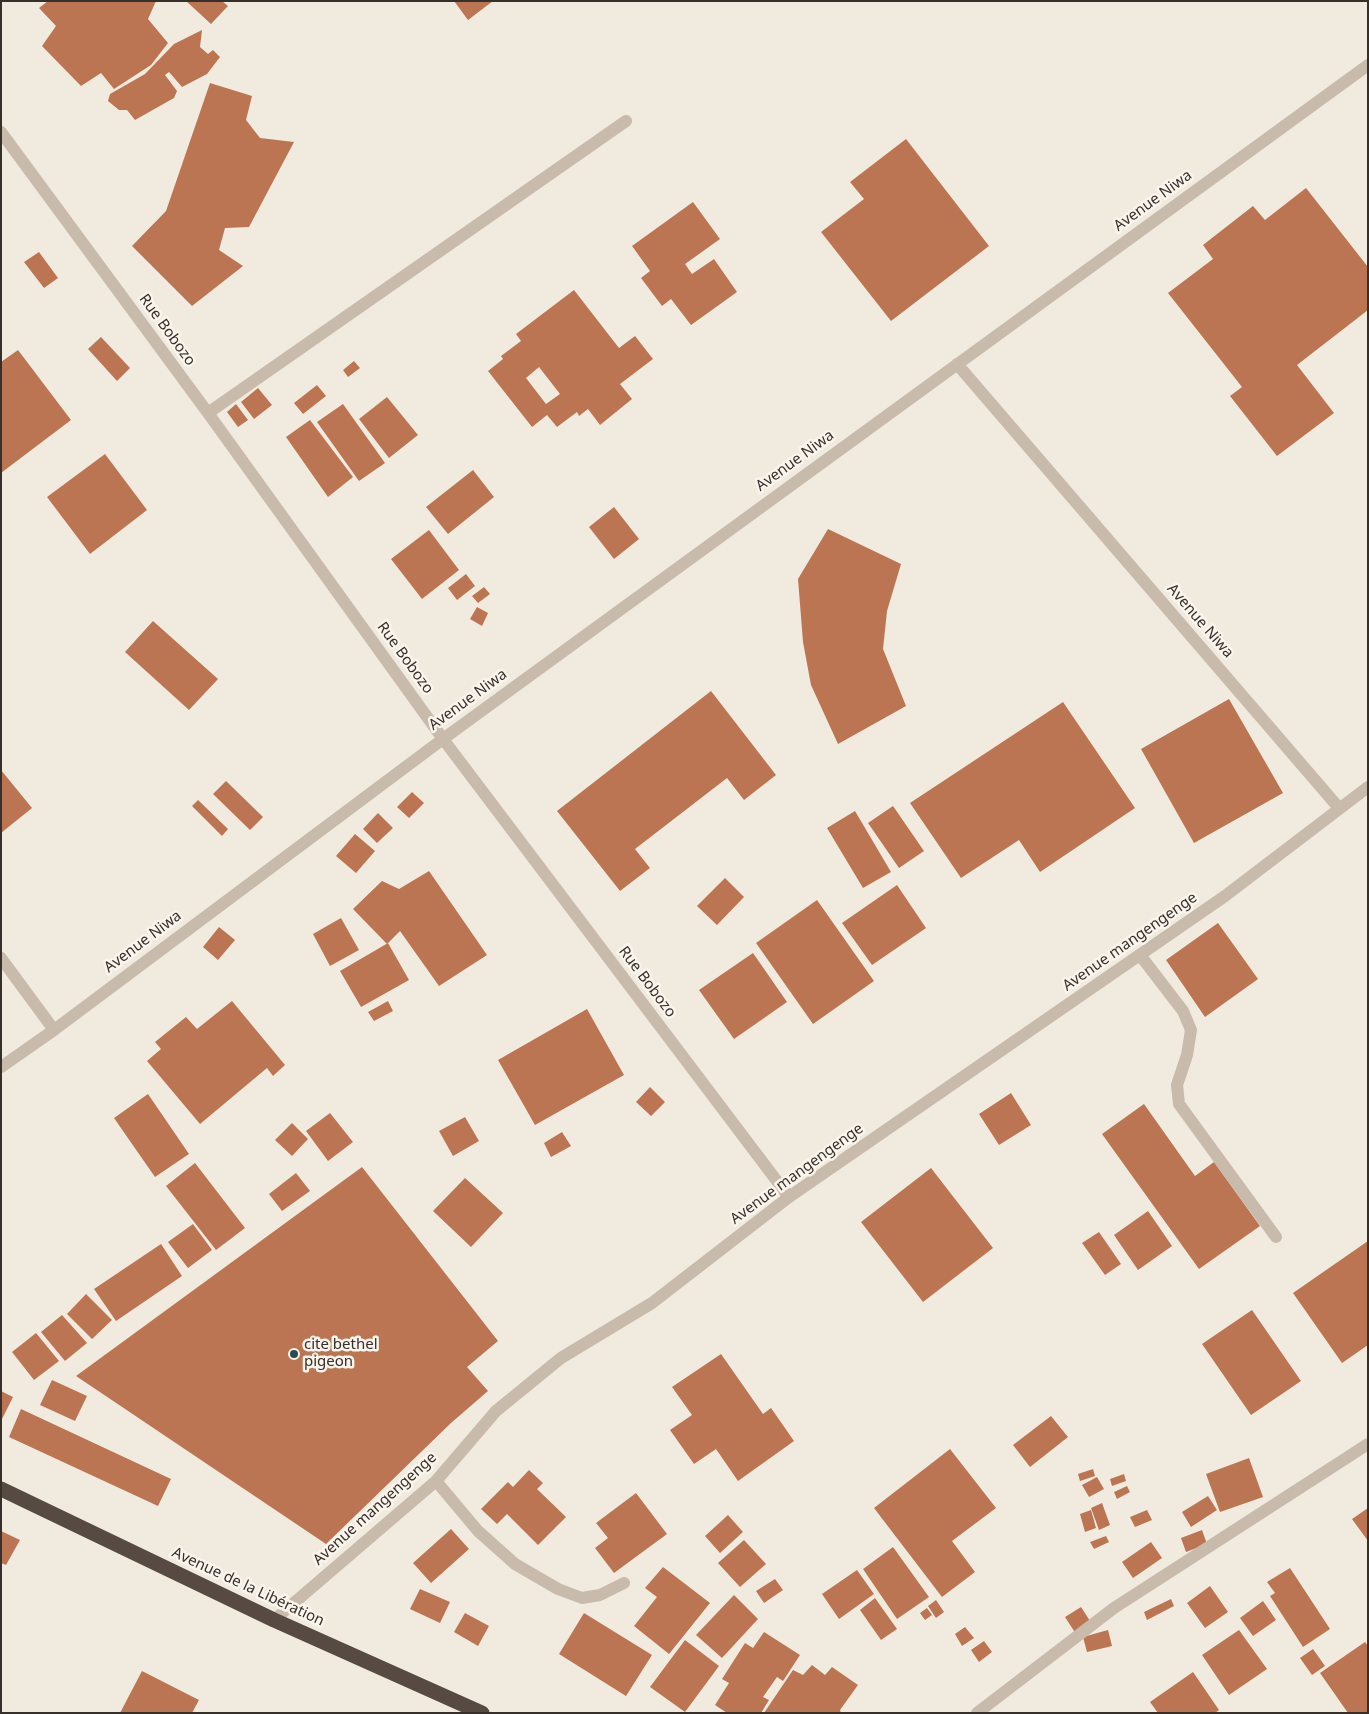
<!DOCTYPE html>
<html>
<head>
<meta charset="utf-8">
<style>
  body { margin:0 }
  #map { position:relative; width:1369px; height:1714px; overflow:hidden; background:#f1eadf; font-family:"Noto Sans",sans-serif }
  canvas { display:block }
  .frame { position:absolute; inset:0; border:2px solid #372f2a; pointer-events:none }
</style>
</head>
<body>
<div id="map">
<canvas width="1369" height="1714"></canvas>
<div class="frame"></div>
</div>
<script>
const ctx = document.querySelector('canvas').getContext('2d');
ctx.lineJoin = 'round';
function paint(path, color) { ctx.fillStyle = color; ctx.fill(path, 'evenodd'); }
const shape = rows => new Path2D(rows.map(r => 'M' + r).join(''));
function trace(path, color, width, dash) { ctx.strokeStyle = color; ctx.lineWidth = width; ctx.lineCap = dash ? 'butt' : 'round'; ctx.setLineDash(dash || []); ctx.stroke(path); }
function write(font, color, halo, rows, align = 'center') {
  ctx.font = font + ' "Noto Sans",sans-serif'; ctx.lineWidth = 5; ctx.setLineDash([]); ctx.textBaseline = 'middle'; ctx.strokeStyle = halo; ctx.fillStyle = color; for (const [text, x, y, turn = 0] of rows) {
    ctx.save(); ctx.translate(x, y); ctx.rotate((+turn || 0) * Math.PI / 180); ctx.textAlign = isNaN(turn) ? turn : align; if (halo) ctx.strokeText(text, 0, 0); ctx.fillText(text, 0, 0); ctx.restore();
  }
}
paint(shape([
  [48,1,156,1,148,19,168,43,151,65,114,89,101,73,81,86,42,46,56,26,39,8],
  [186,1,222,1,228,6,211,24],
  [454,1,493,1,468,20],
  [202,30,200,47,208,54,213,50,220,57,207,74,182,87,169,72,165,75,177,91,174,98,135,120,127,110,119,110,108,101,110,94,145,74,174,44],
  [210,83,252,96,246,120,260,138,294,142,249,227,225,228,219,250,243,266,192,306,132,246,166,211],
  [906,139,989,246,891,321,821,232,864,199,850,182],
  [1306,188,1368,267,1368,310,1297,365,1334,413,1277,456,1230,396,1242,387,1168,293,1213,259,1203,245,1253,206,1265,220],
  [693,202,720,239,685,264,692,274,714,259,737,292,691,325,671,299,662,306,641,278,650,271,632,246],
  [39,252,58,278,44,288,24,262],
  [574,290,619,348,635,336,653,359,620,384,632,399,600,425,588,409,579,416,577,412,557,427,547,415,532,427,488,371,503,359,501,356,521,341,516,334],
  [539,367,560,394,546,404,526,378],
  [101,337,130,368,117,381,88,349],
  [18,350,71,420,1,473,1,362],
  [354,361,360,368,348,377,343,370],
  [317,385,326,396,303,414,294,403],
  [258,388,272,405,254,419,241,402],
  [387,397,418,435,389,458,359,419],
  [236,404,248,420,238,427,227,412],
  [343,404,385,463,359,481,317,422],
  [310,420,353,477,328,497,286,437],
  [105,454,147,510,90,554,47,497],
  [473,470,494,497,448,534,426,507],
  [614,507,639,539,614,559,589,527],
  [828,529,901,564,887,611,883,649,906,706,838,744,811,685,803,642,798,579],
  [429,530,459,570,422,599,391,559],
  [466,574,475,586,457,600,448,588],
  [484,587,490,594,478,603,472,596],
  [477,607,488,613,482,626,470,619],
  [153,621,218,679,189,710,125,652],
  [711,691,776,775,744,800,727,778,635,849,650,868,620,891,557,811],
  [1229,699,1283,793,1194,843,1141,749],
  [1063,702,1135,808,1040,872,1019,840,961,878,910,803],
  [1,770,32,808,1,833],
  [226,781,263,817,250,830,213,794],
  [412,792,424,803,409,818,397,807],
  [198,800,228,829,222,836,192,806],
  [893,806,924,851,899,868,868,823],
  [855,811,891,872,863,888,827,828],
  [378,813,393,828,377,843,363,829],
  [355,834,375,851,356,873,336,856],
  [429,871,487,955,439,986,400,931,387,944,353,909,382,881,399,889],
  [725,878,744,897,717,925,697,906],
  [897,885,926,928,872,965,842,923],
  [817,900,874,981,813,1024,756,943],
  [341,918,359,950,330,966,313,934],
  [1218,923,1258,979,1205,1017,1166,960],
  [219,927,235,940,218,960,203,947],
  [388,943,409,980,361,1007,340,971],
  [753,953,787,1002,734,1039,699,990],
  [232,1001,285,1065,273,1076,267,1068,200,1124,147,1061,161,1049,155,1042,186,1017,197,1029],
  [388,1001,393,1011,374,1021,368,1012],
  [587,1009,624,1075,535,1125,498,1060],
  [650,1087,665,1102,651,1116,636,1102],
  [1011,1093,1031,1125,999,1145,979,1114],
  [148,1094,189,1154,155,1177,114,1118],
  [1144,1104,1195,1176,1214,1162,1260,1226,1199,1269,1102,1134],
  [330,1113,353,1142,328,1161,306,1131],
  [465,1117,479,1141,453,1156,439,1131],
  [292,1123,308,1139,292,1156,275,1140],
  [562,1132,571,1146,551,1157,544,1143],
  [195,1163,245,1228,216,1250,166,1186],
  [362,1167,498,1341,467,1367,488,1391,451,1423,326,1544,76,1376],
  [931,1168,993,1248,923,1302,861,1222],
  [296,1173,310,1191,282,1211,269,1194],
  [465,1178,503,1213,471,1247,433,1211],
  [1148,1211,1172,1246,1138,1270,1114,1235],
  [193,1224,212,1250,188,1268,168,1242],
  [1099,1232,1121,1264,1105,1275,1082,1243],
  [1368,1241,1368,1345,1342,1363,1293,1293],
  [161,1244,182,1276,116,1321,94,1289],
  [86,1294,112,1320,92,1339,67,1314],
  [1252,1310,1301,1381,1251,1415,1202,1344],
  [62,1315,87,1343,65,1361,41,1332],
  [36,1333,59,1361,34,1380,12,1352],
  [721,1354,763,1414,771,1408,794,1441,738,1481,716,1449,694,1464,670,1430,692,1415,672,1387],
  [52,1380,87,1396,75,1421,40,1405],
  [1,1391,13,1397,1,1421],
  [21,1409,171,1479,158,1506,9,1437],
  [1051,1416,1068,1437,1030,1467,1013,1445],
  [950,1449,996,1508,952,1541,975,1572,942,1597,874,1508],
  [1249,1458,1263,1497,1220,1512,1206,1474],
  [1093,1469,1095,1476,1080,1481,1078,1474],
  [529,1470,543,1483,537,1489,566,1517,538,1545,507,1514,497,1524,481,1509,508,1482,513,1487],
  [1124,1474,1126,1481,1112,1486,1110,1479],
  [1097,1477,1104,1489,1089,1497,1082,1485],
  [1127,1486,1130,1492,1117,1499,1114,1492],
  [636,1493,667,1534,614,1573,595,1548,608,1538,596,1523],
  [1208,1496,1217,1510,1191,1527,1182,1512],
  [1102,1503,1110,1525,1099,1530,1091,1508],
  [1368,1508,1368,1541,1352,1519],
  [1091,1510,1096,1528,1085,1532,1080,1514],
  [1147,1510,1152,1520,1135,1527,1130,1517],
  [728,1515,743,1532,720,1553,705,1536],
  [451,1529,469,1549,431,1583,413,1563],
  [1202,1530,1207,1544,1186,1552,1181,1538],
  [1,1531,20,1540,6,1565,1,1563],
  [1106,1536,1109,1542,1094,1549,1090,1542],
  [744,1540,766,1564,740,1587,718,1563],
  [1151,1542,1162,1558,1133,1578,1122,1562],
  [893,1547,929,1597,897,1619,863,1569],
  [663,1567,710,1603,669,1654,634,1626,657,1597,645,1588],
  [1290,1568,1330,1629,1303,1647,1270,1596,1275,1593,1267,1582],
  [857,1570,874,1594,839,1619,822,1594],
  [775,1579,783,1590,764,1603,756,1591],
  [1210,1586,1228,1612,1205,1628,1187,1603],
  [420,1589,450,1602,440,1623,410,1609],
  [734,1595,758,1619,722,1658,696,1635],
  [875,1598,897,1629,881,1640,860,1610],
  [1171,1599,1174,1606,1147,1620,1144,1612],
  [936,1600,944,1612,936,1618,928,1606],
  [1263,1601,1276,1620,1253,1636,1240,1618],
  [1081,1607,1092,1624,1076,1634,1065,1617],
  [927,1608,932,1615,925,1620,920,1613],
  [465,1613,489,1626,478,1646,454,1632],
  [584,1613,652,1655,626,1696,559,1654],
  [965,1627,974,1638,962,1646,955,1634],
  [1108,1630,1112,1646,1087,1652,1083,1637],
  [1239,1630,1267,1669,1229,1695,1202,1655],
  [764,1632,800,1655,783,1681,777,1677,763,1697,769,1700,761,1713,727,1713,715,1705,729,1683,722,1679,745,1643,753,1648],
  [685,1640,719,1666,685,1712,650,1687],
  [984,1641,992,1652,979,1662,971,1650],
  [1365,1642,1368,1646,1368,1713,1348,1713,1320,1673],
  [1313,1649,1325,1666,1312,1675,1300,1658],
  [812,1665,825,1675,832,1667,858,1685,840,1710,841,1713,764,1713,793,1670,803,1675],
  [142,1671,199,1700,192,1713,120,1713],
  [1193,1672,1219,1710,1215,1713,1158,1713,1150,1702]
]), '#bc7552');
trace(shape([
  [1,132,208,413,443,739,789,1197],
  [957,364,1339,808],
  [208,413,626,121],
  [1140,955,1183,1011,1191,1030,1187,1055,1177,1085,1179,1104,1276,1237],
  [1,958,54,1030],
  [1,1067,54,1030,443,739,1368,65],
  [436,1481,478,1531,515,1564,558,1589,582,1598,600,1595,624,1583],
  [274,1620,436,1481,496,1411,561,1358,652,1303,789,1197,1225,896,1368,787],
  [977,1713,1114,1608,1368,1444]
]), '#c8bbac', 12);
trace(shape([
  [1,1489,274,1620,482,1713]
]), '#574a42', 15);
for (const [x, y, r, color] of [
  [294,1354,5,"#234e56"]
]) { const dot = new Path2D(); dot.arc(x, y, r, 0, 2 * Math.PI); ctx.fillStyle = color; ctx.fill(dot); trace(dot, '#f9f4ec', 2); }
write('15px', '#372f2a', '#f9f4ec', [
  ["Avenue Niwa",1153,201,-36],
  ["Rue Bobozo",167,330,54],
  ["Avenue Niwa",795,461,-36],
  ["Avenue Niwa",1200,621,49],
  ["Rue Bobozo",405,658,54],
  ["Avenue Niwa",468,700,-36],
  ["Avenue Niwa",143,942,-37],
  ["Avenue mangengenge",1130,942,-35],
  ["Rue Bobozo",647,982,53],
  ["Avenue mangengenge",797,1174,-36],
  ["Avenue mangengenge",375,1509,-42],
  ["Avenue de la Libération",248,1587,25]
]);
write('15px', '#372f2a', '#f9f4ec', [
  ["cite bethel",304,1345],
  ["pigeon",304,1362]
], 'left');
</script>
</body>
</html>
